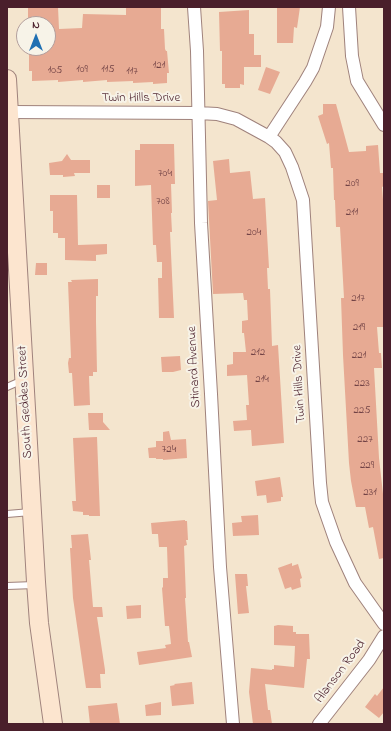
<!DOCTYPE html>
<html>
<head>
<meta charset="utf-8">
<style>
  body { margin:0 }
  #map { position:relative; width:391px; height:731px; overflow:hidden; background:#f4e5ce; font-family:"Indie Flower",sans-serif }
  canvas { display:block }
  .frame { position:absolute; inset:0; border:8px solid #4a1f2b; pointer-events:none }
  .north { position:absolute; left:16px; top:16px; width:40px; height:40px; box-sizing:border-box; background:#f7f3e8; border:1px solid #b29e9c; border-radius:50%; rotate:0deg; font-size:11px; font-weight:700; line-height:16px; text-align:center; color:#4a1f2b }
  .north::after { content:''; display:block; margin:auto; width:14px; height:18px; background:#1f6fb2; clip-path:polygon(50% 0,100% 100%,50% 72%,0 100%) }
</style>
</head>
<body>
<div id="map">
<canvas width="391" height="731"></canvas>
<div class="frame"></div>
<div class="north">N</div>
</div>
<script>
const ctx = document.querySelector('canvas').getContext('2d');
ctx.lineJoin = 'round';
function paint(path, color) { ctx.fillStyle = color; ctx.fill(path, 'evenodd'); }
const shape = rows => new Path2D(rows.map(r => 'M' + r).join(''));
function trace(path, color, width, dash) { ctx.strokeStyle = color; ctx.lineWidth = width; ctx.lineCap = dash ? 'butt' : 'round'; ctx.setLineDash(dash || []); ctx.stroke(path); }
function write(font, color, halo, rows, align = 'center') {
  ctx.font = font + ' "Indie Flower",sans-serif'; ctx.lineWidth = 4; ctx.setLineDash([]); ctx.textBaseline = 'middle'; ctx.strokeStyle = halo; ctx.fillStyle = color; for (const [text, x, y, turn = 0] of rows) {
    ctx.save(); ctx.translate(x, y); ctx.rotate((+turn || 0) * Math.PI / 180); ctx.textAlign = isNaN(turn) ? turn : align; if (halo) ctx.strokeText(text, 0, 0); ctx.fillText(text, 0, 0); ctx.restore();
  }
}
paint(shape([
  [31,7,58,7,59,29,82,28,83,14,126,15,126,7,161,8,161,29,164,29,165,49,166,51,167,51,169,73,167,73,167,83,153,84,153,82,133,83,133,81,107,82,107,80,83,82,83,80,58,82,58,80,32,81,32,71,29,71,29,50,31,50,30,48,48,48,48,20,28,20,28,8],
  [277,7,300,7,297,28,294,27,293,43,277,43],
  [249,10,249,34,254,34,254,55,261,55,261,67,244,67,244,85,240,84,240,88,225,88,225,84,222,84,222,51,220,51,219,12],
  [266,67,280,72,270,94,258,90],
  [323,104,336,104,349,152,366,151,366,146,378,145,380,173,383,173,384,186,382,187,384,212,384,327,377,327,379,353,381,353,382,368,374,368,379,458,383,494,384,494,384,558,379,559,373,527,369,528,365,507,356,507,351,481,349,463,343,355,341,298,344,298,340,227,336,227,335,200,334,200,333,168,331,168,329,143,327,144,318,116,323,114],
  [140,144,174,144,175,184,171,184,172,213,171,213,172,232,170,232,174,318,159,318,158,278,162,278,162,262,157,262,156,245,153,245,151,185,135,186,135,150,140,150],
  [67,154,71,160,90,160,90,173,74,173,75,176,63,177,63,175,50,175,49,163,62,161],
  [229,159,230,173,250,171,253,199,265,198,269,268,267,268,268,289,270,289,272,346,278,345,284,443,252,446,251,430,234,431,233,421,247,420,246,405,249,405,247,375,227,376,227,365,233,364,233,352,246,352,244,333,242,333,242,321,248,320,247,300,244,300,243,293,213,294,208,201,217,200,213,161],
  [97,185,110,185,110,198,97,198],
  [50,195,77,195,78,245,107,244,107,254,96,255,96,261,65,260,65,238,58,238,58,233,53,233,53,211,50,211],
  [36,263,47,263,47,275,35,275],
  [98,279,98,296,96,296,96,322,97,372,93,372,93,376,89,376,90,405,74,406,72,373,69,373,68,363,69,358,71,358,68,282,72,282,71,280],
  [180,356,181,370,173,372,162,372,161,357],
  [88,413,103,413,103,422,110,430,89,430],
  [169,431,171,440,186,439,187,458,163,460,163,459,156,459,156,458,149,458,148,448,156,447,156,441,163,441,163,432],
  [97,437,100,516,89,516,89,515,83,515,83,512,73,511,72,501,76,501,73,438],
  [280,477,283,497,281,497,281,501,267,503,266,495,257,496,255,481],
  [258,515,259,535,233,536,232,523,242,522,241,516],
  [185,520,185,521,187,521,188,540,186,540,187,545,184,546,186,598,185,598,188,642,189,642,192,657,139,665,137,652,166,648,165,645,171,644,169,626,165,626,162,588,163,587,163,578,168,578,167,547,159,547,158,534,152,534,151,523],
  [88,534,91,560,89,560,93,607,102,607,103,617,97,617,105,670,105,674,100,674,101,688,86,688,73,598,70,548,72,548,71,535],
  [292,563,292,566,298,564,302,578,300,579,301,587,292,590,291,587,285,589,278,568],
  [235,574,247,574,248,586,246,586,249,613,238,614],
  [141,605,141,618,127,619,126,606],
  [278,625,293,626,293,632,296,632,296,634,309,634,310,659,307,659,304,688,265,684,268,710,270,710,272,724,253,724,249,692,251,668,272,670,272,669,274,669,274,665,294,667,295,646,274,645,274,626],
  [192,682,194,704,172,706,170,686,175,685,174,684],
  [384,687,384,712,379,718,365,707,375,694,377,696],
  [161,702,161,715,146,716,145,705],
  [117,703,120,724,90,724,88,706]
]), '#e7aa93');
const service = shape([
  [7,387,16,383,22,382],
  [7,514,31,512],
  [7,586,35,585]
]);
const minor = shape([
  [194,7,197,51,201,223,211,394,220,567,233,724],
  [349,7,352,56,357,81,384,125],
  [9,112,198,113,217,114,236,119,269,137,276,142,285,152,292,167,303,200,320,483,322,502,336,542,355,583,384,624],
  [269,137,305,82,313,68,327,27,329,7],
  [319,724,369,660,384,636]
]);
const secondary = shape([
  [7,79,36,582,39,623,53,724]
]);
trace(service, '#9f827c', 8);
trace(minor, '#9f827c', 14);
trace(secondary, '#9f827c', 20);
trace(service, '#fff', 6);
trace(minor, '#fff', 12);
trace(secondary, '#fce5cf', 18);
write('11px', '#714245', null, [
  ["121",159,66],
  ["109",82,70],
  ["115",108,70],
  ["105",55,71],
  ["117",132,72],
  ["704",165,174],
  ["209",352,184],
  ["708",163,202],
  ["211",352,213],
  ["204",254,233],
  ["217",358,299],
  ["219",359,328],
  ["212",258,353],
  ["221",359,356],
  ["214",262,380],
  ["223",362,384],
  ["225",362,411],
  ["227",365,440],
  ["724",169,450],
  ["229",367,466],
  ["231",370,493]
]);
write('13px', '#4a1f2b', '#f7f3e8', [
  ["Twin Hills Drive",141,99],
  ["Stinard Avenue",195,367,-93],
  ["Twin Hills Drive",300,384,-93],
  ["South Geddes Street",26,402,-93],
  ["Alanson Road",341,672,-53]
]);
</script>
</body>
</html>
